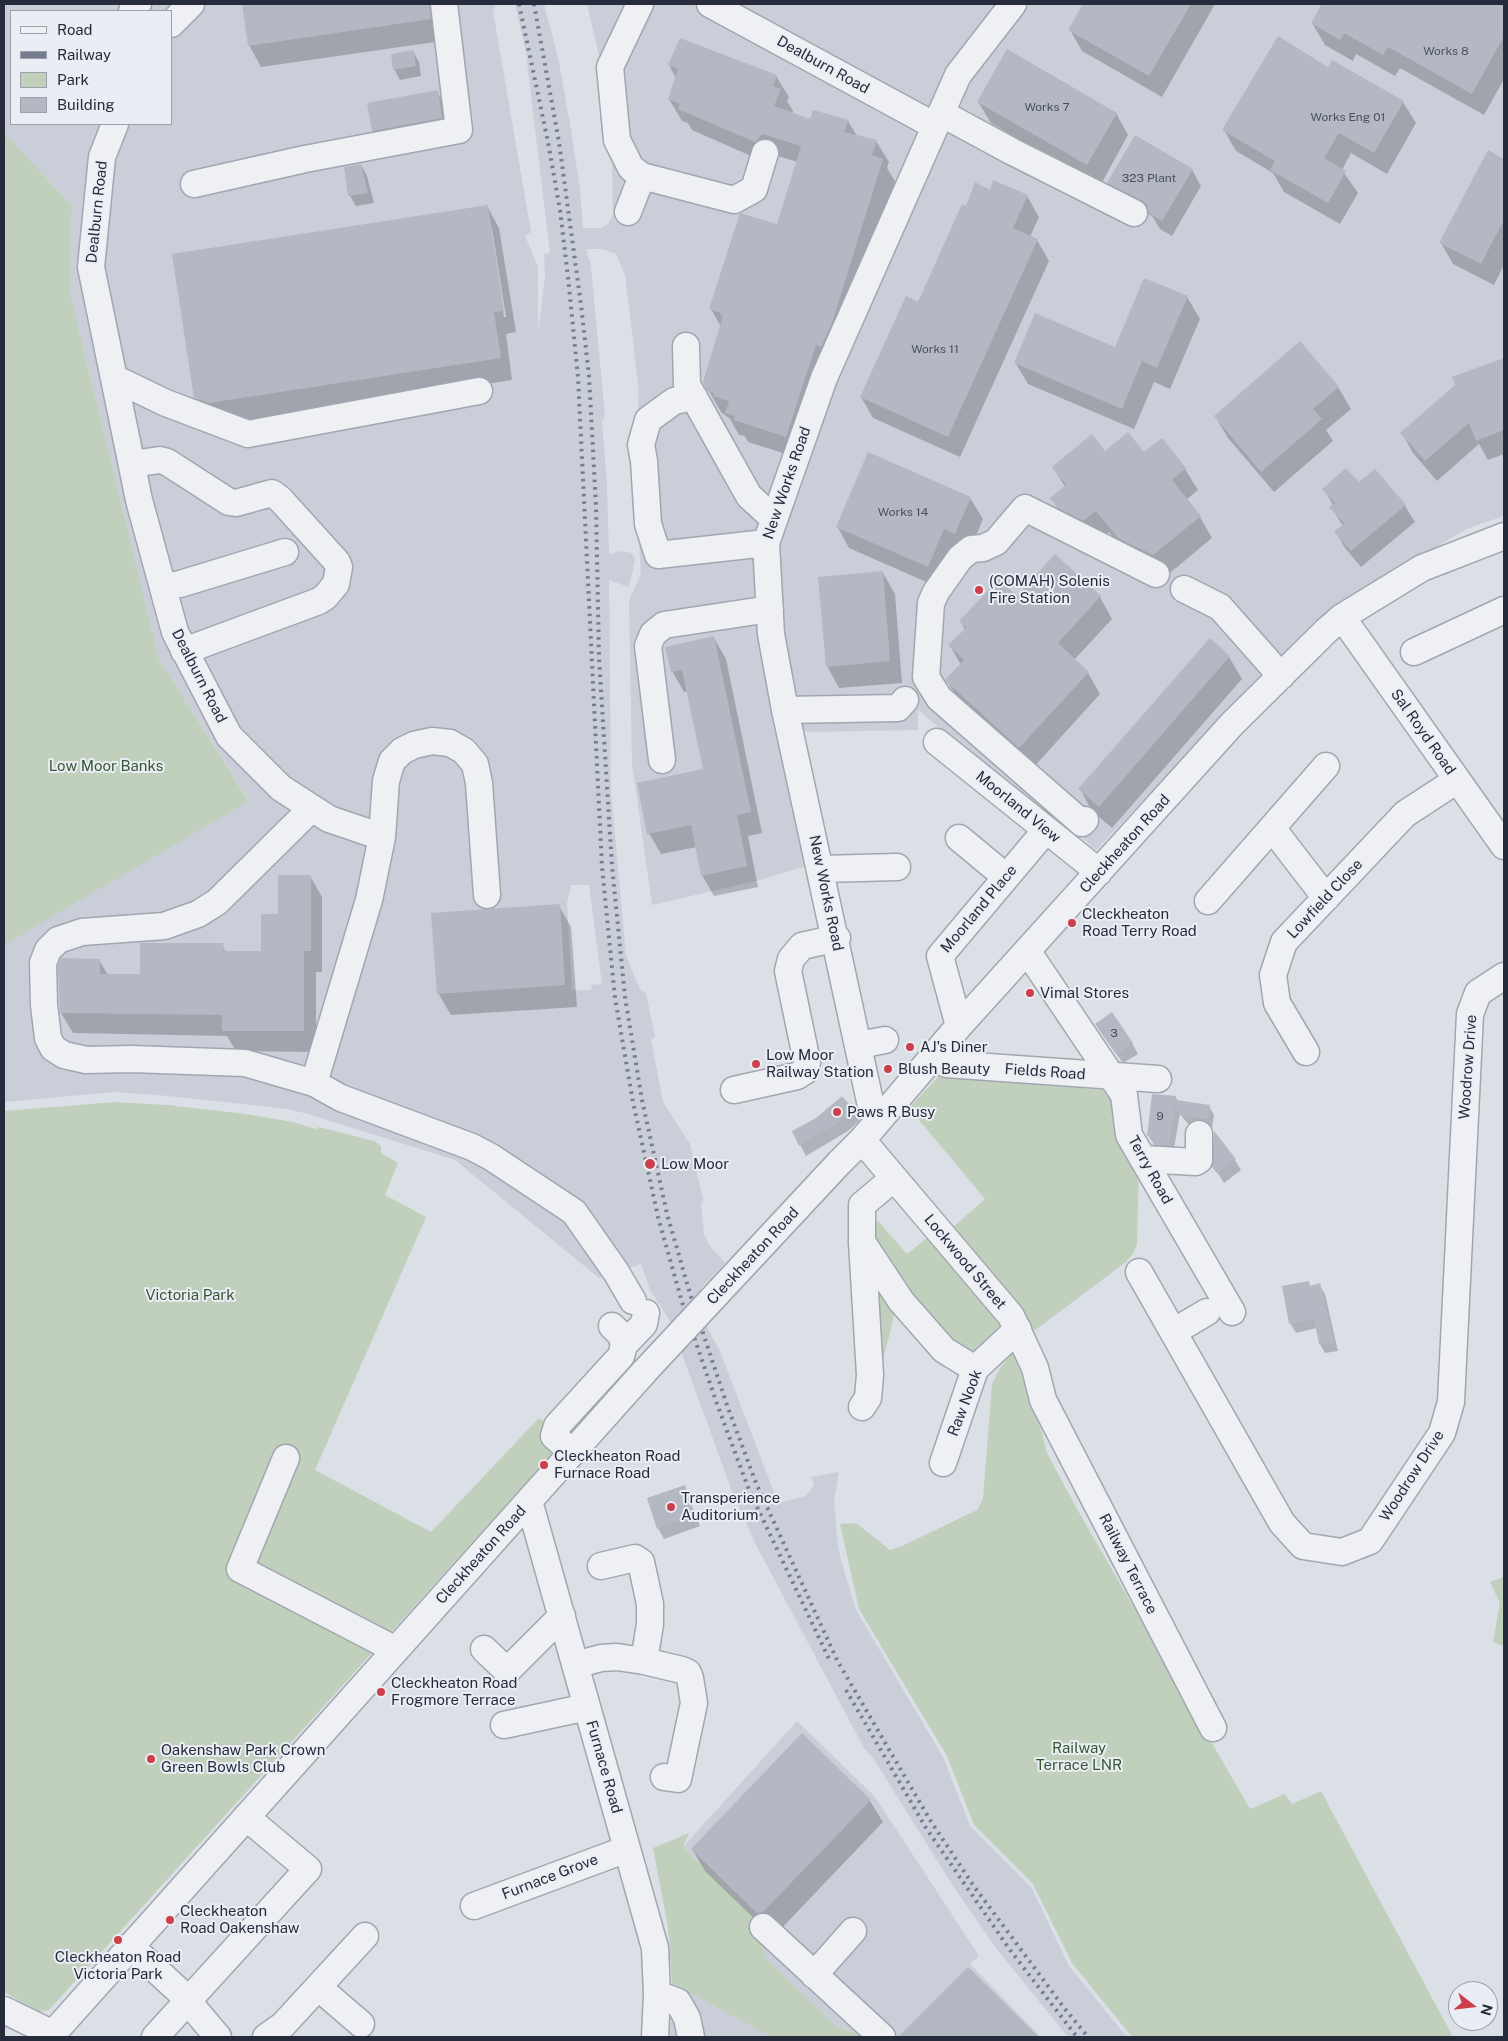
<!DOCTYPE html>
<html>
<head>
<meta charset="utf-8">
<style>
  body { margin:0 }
  #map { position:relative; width:1508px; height:2041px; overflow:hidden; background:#dbdfe6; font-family:"Public Sans",sans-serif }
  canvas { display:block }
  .frame { position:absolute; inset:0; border:5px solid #262c3c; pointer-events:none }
  .legend { position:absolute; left:10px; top:10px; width:162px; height:115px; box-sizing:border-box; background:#eaeef4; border:1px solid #9ca0aa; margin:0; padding:6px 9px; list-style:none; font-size:15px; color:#262c3c }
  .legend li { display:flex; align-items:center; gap:10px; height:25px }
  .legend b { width:25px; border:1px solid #9ca0aa }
  .north { position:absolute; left:1448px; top:1981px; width:50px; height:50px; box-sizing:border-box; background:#eaeef4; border:1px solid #9ca0aa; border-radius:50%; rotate:106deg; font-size:14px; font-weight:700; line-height:20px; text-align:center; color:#262c3c }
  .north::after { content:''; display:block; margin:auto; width:18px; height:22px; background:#cd3f4a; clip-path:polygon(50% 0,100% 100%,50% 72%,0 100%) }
</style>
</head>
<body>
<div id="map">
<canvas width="1508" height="2041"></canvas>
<div class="frame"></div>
<ul class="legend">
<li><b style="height:6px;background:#eef0f4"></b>Road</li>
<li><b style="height:6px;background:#757d8f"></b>Railway</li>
<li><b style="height:14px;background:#c0d0bc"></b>Park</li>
<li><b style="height:14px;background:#b3b8c2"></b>Building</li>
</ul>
<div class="north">N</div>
</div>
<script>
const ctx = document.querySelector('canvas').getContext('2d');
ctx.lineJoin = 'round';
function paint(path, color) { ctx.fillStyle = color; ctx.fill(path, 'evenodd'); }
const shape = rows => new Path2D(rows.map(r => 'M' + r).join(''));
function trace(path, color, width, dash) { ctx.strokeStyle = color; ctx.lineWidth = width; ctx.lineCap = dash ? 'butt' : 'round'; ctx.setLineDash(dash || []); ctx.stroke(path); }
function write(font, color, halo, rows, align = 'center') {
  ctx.font = font + ' "Public Sans",sans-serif'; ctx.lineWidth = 4; ctx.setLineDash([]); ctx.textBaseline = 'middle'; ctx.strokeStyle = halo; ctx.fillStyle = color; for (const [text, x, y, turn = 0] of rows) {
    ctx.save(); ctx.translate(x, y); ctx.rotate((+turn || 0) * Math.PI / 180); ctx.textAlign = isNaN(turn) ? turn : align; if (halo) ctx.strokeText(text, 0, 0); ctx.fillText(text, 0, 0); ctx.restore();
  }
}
paint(shape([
  [4,4,496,4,493,11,531,232,525,236,538,267,538,331,545,276,544,254,550,253,526,53,515,4,544,4,558,57,570,124,580,189,583,228,600,228,608,224,613,214,612,165,601,64,587,4,1504,4,1504,516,1466,529,1315,621,1096,850,1081,837,1076,844,918,710,918,730,811,732,779,728,816,863,756,881,652,905,632,763,629,600,641,574,634,471,639,391,625,275,616,254,603,249,586,249,591,266,605,417,602,421,607,486,609,555,620,551,632,553,635,560,629,587,609,580,611,791,626,956,640,989,646,993,655,1037,651,1039,663,1102,690,1144,703,1199,701,1205,704,1234,710,1246,725,1263,701,1288,708,1329,720,1351,778,1503,806,1496,814,1485,811,1477,839,1472,834,1501,837,1537,840,1557,856,1610,943,1757,970,1826,1031,1887,1069,1966,1127,2037,1068,2037,996,1948,953,1886,873,1758,864,1748,756,1545,732,1491,670,1321,650,1290,641,1264,599,1278,455,1160,308,1114,288,1109,168,1096,115,1092,4,1102,4,944,249,800,159,659,70,293,72,206,4,132],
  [11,11,171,11,171,124,11,124],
  [571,885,589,885,602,984,591,985,592,990,572,990,567,903],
  [797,1721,875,1797,979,1956,970,1964,1041,2037,862,2037,857,2033,838,2028,766,1958,753,1917,683,1847],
  [672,1983,771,2037,670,2037]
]), '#c9ced8');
paint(shape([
  [4,132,72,206,70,293,159,659,249,801,4,945],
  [939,1076,1115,1091,1139,1165,1137,1244,1133,1254,1126,1262,1034,1331,952,1228,985,1199,909,1108],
  [115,1102,167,1105,246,1114,293,1122,316,1129,319,1127,374,1141,381,1146,381,1153,398,1163,385,1195,426,1217,315,1470,431,1532,539,1418,550,1428,552,1454,49,2010,39,2012,4,1992,4,1111],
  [878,1221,907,1254,931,1235,1009,1330,974,1357,957,1348,921,1312,877,1242,873,1229],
  [877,1283,895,1302,893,1320,882,1364],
  [1019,1344,1047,1453,1077,1509,1250,1809,1285,1794,1292,1804,1321,1791,1453,2037,1132,2037,1072,1963,1033,1884,974,1825,947,1756,859,1609,840,1524,856,1523,890,1550,902,1546,977,1510,983,1499,992,1384,1000,1368],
  [1504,1577,1504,1646,1493,1642,1500,1603,1490,1582],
  [689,1833,683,1847,753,1917,766,1958,838,2028,857,2033,862,2037,771,2037,672,1983,668,1927,653,1848]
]), '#c0d0bc');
paint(shape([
  [243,4,438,4,442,41,261,67,249,45],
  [1085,4,1215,4,1162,97,1082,51,1070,30],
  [1318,4,1504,4,1504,79,1484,115,1400,68,1395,76,1356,54,1353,61,1325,45,1312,23,1322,6],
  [413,51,419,62,421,76,400,80,394,69],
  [669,65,776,76,789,97,787,101,793,111,792,114,811,121,848,121,857,136,876,141,889,162,887,168,895,181,844,345,799,458,748,442,745,436,739,435,730,419,721,412,704,382,721,327,711,309,778,225,798,162,774,155,767,163,692,130,688,123,682,121,669,99,676,78],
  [1329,68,1403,102,1416,123,1387,174,1351,153,1342,170,1358,193,1340,224,1284,192,1273,173,1236,151,1224,130],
  [437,92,447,108,451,134,383,147,373,131],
  [978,102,1116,113,1128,135,1100,186,991,123],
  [1488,152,1504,161,1504,265,1494,285,1453,264,1441,243],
  [361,165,367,176,374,203,356,206,350,196,345,168],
  [1192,170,1201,186,1172,236,1160,229,1152,216,1118,199,1108,183],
  [990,192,1027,196,1039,217,1030,237,1037,240,1049,261,960,457,873,418,861,397,918,303,967,208],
  [487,206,499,228,516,332,506,334,512,380,222,425,208,419,195,397],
  [490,228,492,228,506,317,504,317],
  [1187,297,1200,319,1170,389,1154,382,1134,429,1028,384,1015,362,1115,349],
  [1504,359,1504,454,1488,460,1479,444,1437,481,1413,453,1402,433,1456,385,1454,378],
  [1338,387,1351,409,1326,430,1333,441,1274,492,1228,438,1215,416],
  [1162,440,1185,469,1198,490,1186,500,1200,517,1212,538,1165,577,1132,559,1109,532,1096,542,1064,520,1052,498,1065,487,1053,467,1105,452,1144,454],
  [1375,471,1405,506,1415,522,1361,567,1345,548,1336,532,1343,526,1331,507,1333,505,1324,489,1359,484],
  [970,498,983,519,968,555,940,588,849,548,837,526],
  [883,573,895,594,902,683,839,688,827,666],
  [1100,597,1112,619,1074,660,1088,673,1100,694,1032,769,959,702,947,680,961,665,950,646,965,630,961,621],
  [714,638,726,659,762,833,748,836,758,887,714,896,702,875,697,847,661,854,649,833,704,770,688,691,684,692,672,671],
  [1210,640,1229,657,1242,679,1112,828,1092,811,1080,789],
  [310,876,322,897,322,972,316,972,316,1052,236,1051,227,1036,73,1033,61,1013,99,960,108,975,141,975,222,944,226,953,262,953,280,915],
  [559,906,571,927,577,1007,451,1015,438,993],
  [1096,1025,1132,1043,1138,1054,1123,1063],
  [1176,1097,1178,1102,1209,1106,1214,1115,1212,1128,1188,1124,1180,1114,1173,1154,1160,1153,1148,1135],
  [853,1111,859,1121,848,1131,806,1156,793,1131,816,1119],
  [1235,1160,1241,1170,1224,1183,1214,1167],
  [1308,1282,1311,1287,1319,1285,1325,1294,1338,1351,1325,1353,1320,1344,1317,1328,1296,1333,1290,1323],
  [684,1486,700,1526,664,1539,658,1528],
  [870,1801,883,1822,776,1934,771,1935,705,1871,692,1849],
  [968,1969,1037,2037,909,2037,906,2031]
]), '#0003');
paint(shape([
  [242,4,429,4,431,19,248,46],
  [1083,4,1191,4,1149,76,1068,30],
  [1322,4,1504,4,1504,36,1472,94,1388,47,1383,55,1344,33,1340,40,1311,23],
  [1278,36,1328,67,1332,60,1404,101,1374,153,1339,133,1324,158,1346,171,1328,203,1270,170,1275,161,1222,130],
  [680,38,777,75,773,86,781,89,774,106,810,119,813,110,849,120,844,132,877,140,872,155,883,159,832,323,821,347,816,345,786,437,734,420,735,416,725,413,729,401,713,396,714,393,707,391,703,382,723,316,720,315,721,313,709,309,740,213,777,224,801,146,762,134,755,142,678,109,680,104,668,99,678,69,668,65],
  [1007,49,1117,113,1087,165,977,102],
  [414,50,416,66,393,70,391,54],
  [438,90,442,118,372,131,367,103],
  [1135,135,1193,169,1162,221,1149,213,1147,205,1141,200,1107,183],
  [1488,150,1504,159,1504,220,1481,264,1439,243],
  [361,164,368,193,348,196,344,167],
  [993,180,1028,195,1013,228,1038,239,948,437,860,397,906,296,918,302,962,204,966,206,975,182,990,190],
  [488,205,504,311,494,312,501,358,209,403,194,398,172,254],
  [1144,278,1188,296,1157,368,1142,361,1122,409,1014,363,1035,313,1115,347],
  [1300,341,1339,387,1313,409,1322,419,1261,472,1214,416],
  [1504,358,1504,430,1476,441,1469,423,1425,461,1400,433,1455,385,1452,377],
  [1128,432,1144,452,1162,438,1186,468,1172,480,1201,516,1153,555,1118,538,1096,511,1083,521,1058,508,1050,498,1066,485,1052,467,1092,434,1105,451],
  [868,452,971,497,955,534,944,529,928,567,836,527],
  [1346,468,1359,482,1375,469,1406,505,1351,551,1334,532,1344,523,1329,507,1335,503,1322,489],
  [1055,554,1101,596,1058,643,1089,672,1019,748,947,682,945,680,964,660,948,645,966,628,959,621,999,579,1017,596],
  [883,571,890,661,826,667,818,577],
  [714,636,751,812,737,815,747,866,701,876,691,825,647,834,637,783,703,769,682,670,671,672,665,647],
  [1210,638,1230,656,1099,807,1078,789],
  [278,875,311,875,311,951,304,951,304,1031,222,1031,222,1015,60,1013,58,966,61,958,100,959,100,974,140,974,140,943,223,943,224,951,261,951,261,914,278,914],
  [560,904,565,985,437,994,431,913],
  [1112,1012,1133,1043,1116,1054,1095,1024],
  [1152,1094,1176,1096,1176,1100,1210,1105,1208,1119,1182,1116,1175,1107,1169,1145,1153,1145,1154,1137,1147,1136],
  [842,1096,854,1110,842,1120,799,1146,792,1131,816,1118],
  [1214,1131,1236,1159,1217,1173,1212,1167],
  [1309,1281,1310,1286,1320,1283,1334,1342,1319,1344,1314,1319,1289,1324,1282,1286],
  [685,1485,695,1515,657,1529,647,1498],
  [802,1733,871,1800,763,1912,757,1913,691,1849],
  [968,1967,1039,2037,898,2037]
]), '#b3b8c2');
const minor = shape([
  [640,4,610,67,617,140,631,168,642,176],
  [710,4,935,126],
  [132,11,138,4],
  [171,24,191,4],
  [941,113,1011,151,1134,213],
  [115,124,102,157,91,267,139,500,175,632,229,736,281,788,329,819,382,837,369,900,314,1083],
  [194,184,305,159,459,130,444,4],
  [628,212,642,176,734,200,754,189,765,153],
  [686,346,687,385,749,496,774,519],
  [114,378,166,403,248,434,479,391],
  [694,397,674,401,648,420,641,445,644,461,648,524,658,555,766,543],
  [132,464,160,460,167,462,229,502,236,503,272,493,280,499,337,562,339,567,336,584,325,597,319,601,184,651],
  [163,587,180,584,285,552],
  [1184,589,1220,607,1281,676],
  [1342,617,1504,846],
  [1414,652,1504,610],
  [785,710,898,708,905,700],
  [937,742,1099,872],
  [662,760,648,646,653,634,664,625,770,609],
  [311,809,217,902,198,914,164,926,82,932,58,940,48,950,43,963,44,1005,48,1038,53,1048,64,1055,86,1060,131,1059,245,1063,314,1083,341,1098,472,1147,491,1157,574,1212,616,1272,633,1301],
  [1085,820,1082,823,939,698,926,677,931,603,936,592,960,558,971,549,983,548,996,542,1025,508,1156,574],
  [1272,828,1326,898],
  [382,837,386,781,392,761,402,751,414,745,432,741,450,743,464,751,475,764,479,783,487,895],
  [959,838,1006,877],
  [821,869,897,867],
  [1208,901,1326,766],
  [1028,952,1124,1095,1129,1135,1232,1312],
  [959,1026,940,956,1046,830],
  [859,1045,885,1040],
  [1306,1052,1277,1003,1273,975,1284,942,1405,814,1457,780],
  [935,1056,946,1064,1158,1079],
  [734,1090,797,1076,805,1071,807,1062,788,971,791,959,802,946,837,938],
  [880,1118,871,1106,785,710,771,634,766,543,824,378,958,75,1013,4],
  [862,1140,1011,1316,1035,1368,1043,1400,1213,1728],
  [1143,1159,1196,1162,1199,1160,1199,1134],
  [839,1163,862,1140,959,1026,1232,724,1326,631,1342,617,1422,568,1504,536],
  [894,1178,862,1205,862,1242,901,1301,944,1350,975,1369],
  [1139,1272,1282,1523,1303,1546,1342,1552,1370,1541,1442,1433,1451,1402,1470,1014,1478,993,1504,976],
  [1173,1332,1207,1312],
  [624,1345,644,1324,646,1313],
  [862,1407,868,1398,870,1375,862,1242],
  [572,1452,554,1436,557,1426,621,1356,624,1345,621,1335,612,1326],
  [286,1458,240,1569,396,1650],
  [943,1463,975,1369,1018,1329],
  [529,1501,655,1948,657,1994,655,2037],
  [484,1649,507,1671,562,1616],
  [644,1661,682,1670,688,1673,690,1678,694,1703,678,1779,664,1777],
  [575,1665,601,1658,617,1657,644,1661,650,1624,650,1604,641,1562,635,1558,601,1566],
  [504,1725,587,1707],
  [474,1906,627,1849],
  [763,1927,882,2037],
  [130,1946,179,1991,218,2037],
  [814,1975,853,1931],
  [318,1987,361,2024],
  [657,1994,678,2002,687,2018,691,2037],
  [4,2010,53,2034],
  [50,2037,645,1371],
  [155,2037,308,1869,246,1817],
  [266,2037,283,2025,365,1936]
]);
trace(minor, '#a1a6b0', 29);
trace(minor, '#eef0f4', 26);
trace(shape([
  [519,4,548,142,560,210,568,277,578,377,602,867,615,998,633,1102,658,1217,682,1302,717,1404,749,1490,830,1661],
  [534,4,559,142,581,305,589,376,596,506,599,658,612,866,625,997,642,1100,667,1214,691,1297,727,1405,756,1483,837,1660,930,1820,973,1885,1065,2009,1088,2037],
  [846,1690,926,1828,1010,1950,1077,2037]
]), '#757d8f', 4, [2.5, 5]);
const minorBridge = shape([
  [645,1371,839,1163]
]);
trace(minorBridge, '#a1a6b0', 29, []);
trace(minorBridge, '#eef0f4', 26);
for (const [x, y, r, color] of [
  [979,590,5,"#cd3f4a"],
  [1072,923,5,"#cd3f4a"],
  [1030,993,5,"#cd3f4a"],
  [910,1047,5,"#cd3f4a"],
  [756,1064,5,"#cd3f4a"],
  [888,1069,5,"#cd3f4a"],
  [837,1112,5,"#cd3f4a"],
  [650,1164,6,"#cd3f4a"],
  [544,1465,5,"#cd3f4a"],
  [671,1507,5,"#cd3f4a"],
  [381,1692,5,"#cd3f4a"],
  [151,1759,5,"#cd3f4a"],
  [170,1920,5,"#cd3f4a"],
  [118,1940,5,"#cd3f4a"]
]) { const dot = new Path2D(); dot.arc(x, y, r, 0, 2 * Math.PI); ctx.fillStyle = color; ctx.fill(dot); trace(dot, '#eaeef4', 2); }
write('12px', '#494f5e', null, [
  ["Works 8",1446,51],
  ["Works 7",1047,107],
  ["Works Eng 01",1348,117],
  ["323 Plant",1149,178],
  ["Works 11",935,349],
  ["Works 14",903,512],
  ["3",1114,1033],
  ["9",1160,1116]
]);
write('15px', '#262c3c', '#eaeef4', [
  ["Dealburn Road",823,65,29],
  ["Dealburn Road",97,212,-84],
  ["New Works Road",787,483,-71],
  ["Dealburn Road",199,676,63],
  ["Sal Royd Road",1423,732,55],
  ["Moorland View",1018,807,39],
  ["Cleckheaton Road",1125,844,-48],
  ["New Works Road",826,893,78],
  ["Lowfield Close",1325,899,-47],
  ["Moorland Place",979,909,-50],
  ["Woodrow Drive",1468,1067,-86],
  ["Fields Road",1045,1072,4],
  ["Terry Road",1150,1170,61],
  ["Cleckheaton Road",753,1256,-47],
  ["Lockwood Street",965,1262,50],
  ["Raw Nook",965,1403,-69],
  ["Woodrow Drive",1412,1476,-57],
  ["Cleckheaton Road",481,1555,-48],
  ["Railway Terrace",1128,1564,63],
  ["Furnace Road",604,1767,74],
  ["Furnace Grove",550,1877,-21]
]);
write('15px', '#262c3c', '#eaeef4', [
  ["(COMAH) Solenis",989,581],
  ["Fire Station",989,598],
  ["Cleckheaton",1082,914],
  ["Road Terry Road",1082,931],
  ["Vimal Stores",1040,993],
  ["AJ's Diner",920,1047],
  ["Low Moor",766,1055],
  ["Railway Station",766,1072],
  ["Blush Beauty",898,1069],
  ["Paws R Busy",847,1112],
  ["Low Moor",661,1164],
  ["Cleckheaton Road",554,1456],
  ["Furnace Road",554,1473],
  ["Transperience",681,1498],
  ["Auditorium",681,1515],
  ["Cleckheaton Road",391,1683],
  ["Frogmore Terrace",391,1700],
  ["Oakenshaw Park Crown",161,1750],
  ["Green Bowls Club",161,1767],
  ["Cleckheaton",180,1911],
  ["Road Oakenshaw",180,1928],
  ["Cleckheaton Road",118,1957,"center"],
  ["Victoria Park",118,1974,"center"]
], 'left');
write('15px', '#375733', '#eaeef4', [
  ["Low Moor Banks",106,766],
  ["Victoria Park",190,1295],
  ["Railway",1079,1748],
  ["Terrace LNR",1079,1765]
]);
</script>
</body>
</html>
